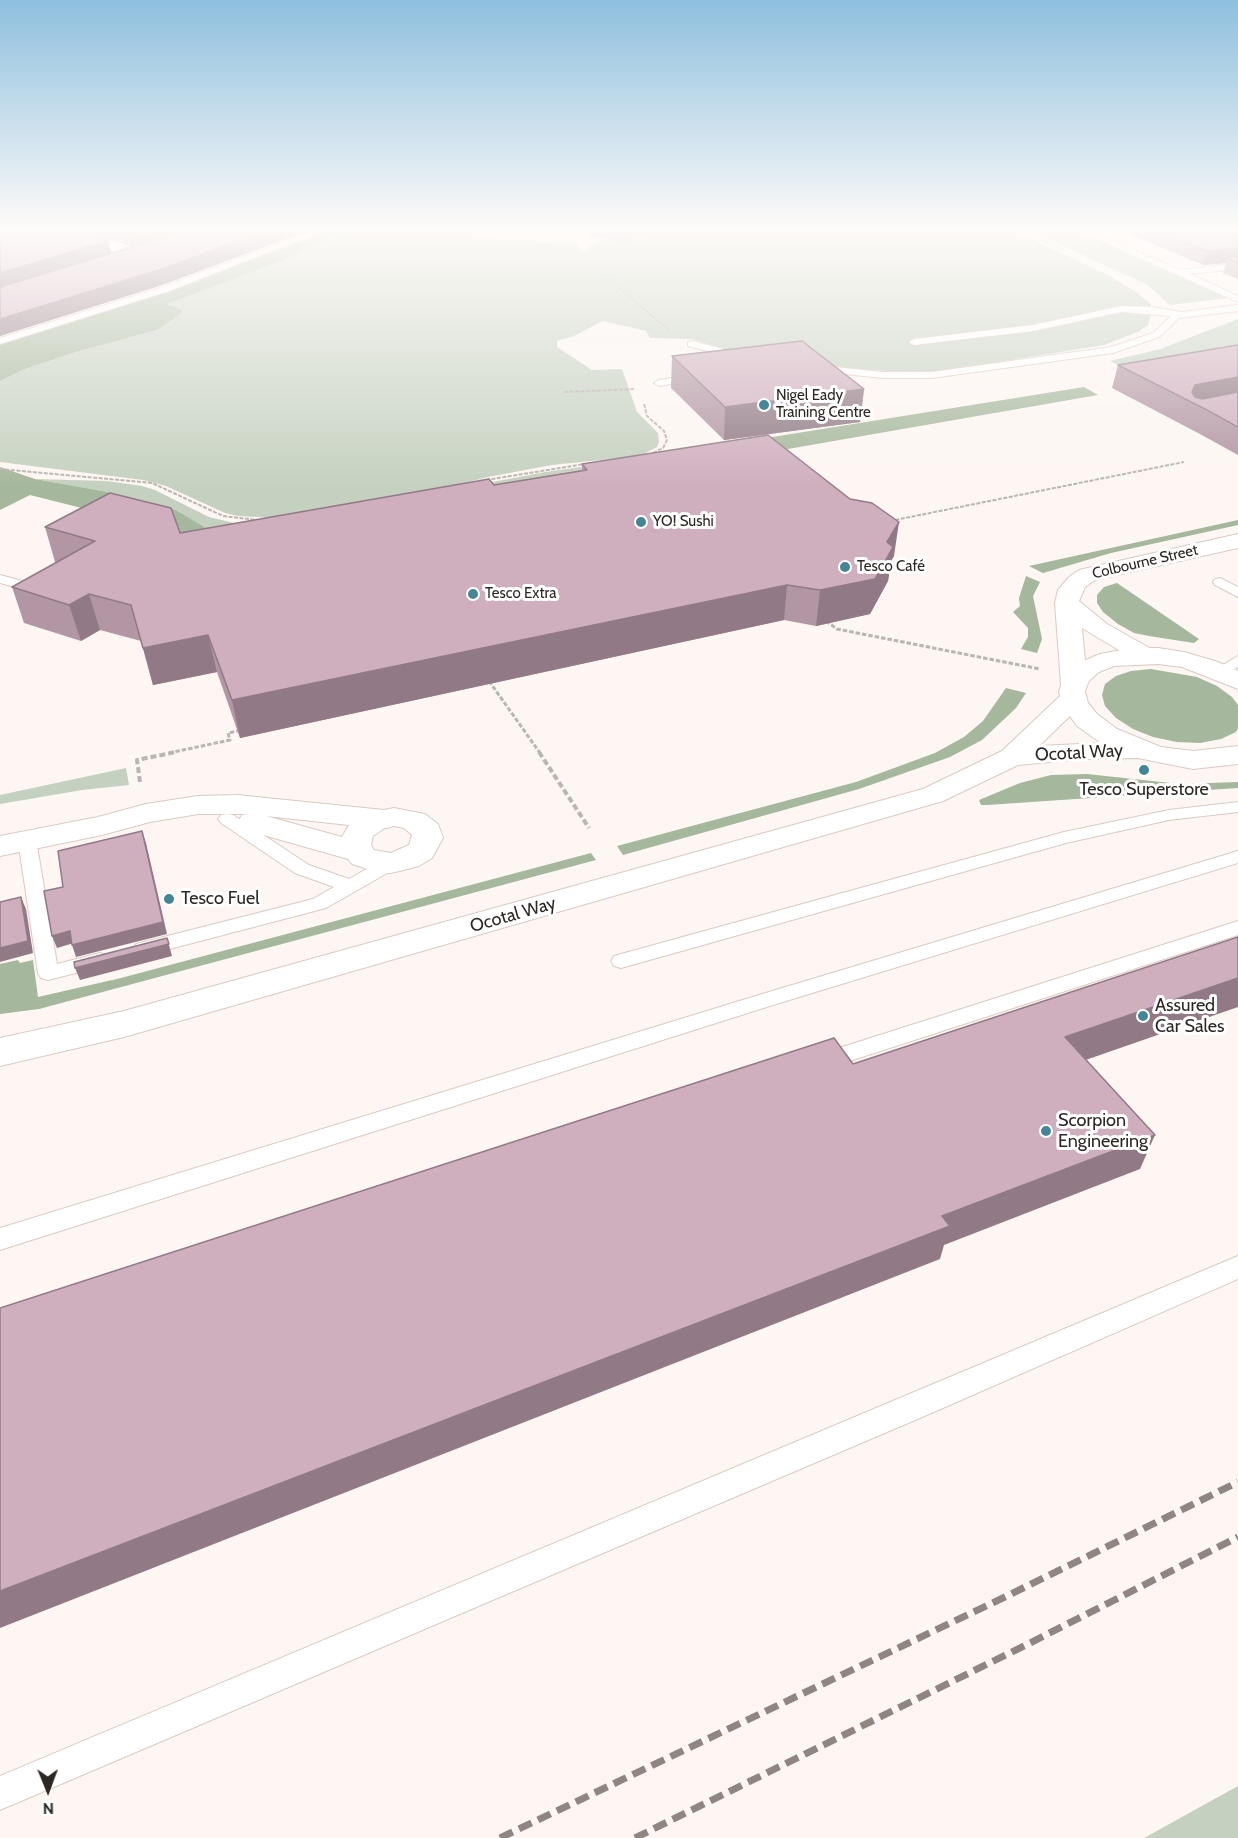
<!DOCTYPE html>
<html>
<head>
<meta charset="utf-8">
<style>
  body { margin:0 }
  #map { position:relative; width:1238px; height:1838px; overflow:hidden; background:#fdf6f2; font-family:Cabin,sans-serif }
  canvas { display:block }
  .north { position:absolute; left:18px; top:1760px; width:60px; height:60px; -webkit-text-stroke:4px #fff; paint-order:stroke; rotate:179deg; font-size:16px; font-weight:700; line-height:24px; text-align:center; color:#2d2724 }
  .north::after { content:''; display:block; margin:auto; width:21px; height:27px; background:#2d2724; clip-path:polygon(50% 0,100% 100%,50% 72%,0 100%) }
</style>
</head>
<body>
<div id="map">
<canvas width="1238" height="1838"></canvas>
<div class="north">N</div>
</div>
<script>
const ctx = document.querySelector('canvas').getContext('2d');
ctx.lineJoin = 'round';
function paint(path, color) { ctx.fillStyle = color; ctx.fill(path, 'evenodd'); }
const shape = rows => new Path2D(rows.map(r => 'M' + r).join(''));
function trace(path, color, width, dash) { ctx.strokeStyle = color; ctx.lineWidth = width; ctx.lineCap = dash ? 'butt' : 'round'; ctx.setLineDash(dash || []); ctx.stroke(path); }
function write(font, color, halo, rows, align = 'center') {
  ctx.font = font + ' Cabin,sans-serif'; ctx.lineWidth = 6; ctx.setLineDash([]); ctx.textBaseline = 'middle'; ctx.strokeStyle = halo; ctx.fillStyle = color; for (const [text, x, y, turn = 0] of rows) {
    ctx.save(); ctx.translate(x, y); ctx.rotate((+turn || 0) * Math.PI / 180); ctx.textAlign = isNaN(turn) ? turn : align; if (halo) ctx.strokeText(text, 0, 0); ctx.fillText(text, 0, 0); ctx.restore();
  }
}
paint(shape([
  [345,230,484,230,477,238,594,245,604,237,629,230,1012,230,1108,275,1136,292,1151,304,1151,315,1148,325,1138,332,1104,345,943,371,906,372,833,368,739,353,691,339,650,338,646,331,603,321,574,336,557,341,557,347,592,370,622,369,637,412,658,433,659,442,657,447,644,454,630,457,552,465,488,477,436,490,277,518,238,516,225,513,166,486,143,480,0,462,0,381,25,369,76,352,157,330,182,310,166,304,284,260],
  [1028,230,1076,230,1228,298,1170,305,1146,284],
  [1238,319,1238,360,1141,377,1110,361,1160,349],
  [696,451,425,500,482,484,545,472],
  [35,479,107,481,142,486,155,490,209,517,234,523,254,525,217,536,176,510,108,492],
  [126,768,129,785,82,790,0,804,0,795],
  [1238,1786,1238,1838,1144,1838]
]), '#c5d1c0');
paint(shape([
  [327,230,345,230,284,260,167,304,182,310,180,314,157,330,76,352,25,369,0,381,0,343,168,290],
  [1084,387,1098,395,719,461,710,447],
  [0,467,35,479,108,492,176,510,217,535,551,475,626,468,208,561,153,526,30,495,0,510],
  [1238,520,1238,525,1111,553,1043,573,1029,566],
  [1026,576,1040,582,1033,596,1042,639,1037,653,1021,649,1028,637,1028,628,1013,612,1020,606,1019,598],
  [1117,583,1161,613,1199,639,1194,643,1149,636,1134,633,1118,624,1103,612,1097,603,1097,595,1104,587],
  [1151,669,1197,677,1217,686,1232,697,1238,705,1238,728,1236,732,1221,739,1200,743,1177,742,1153,737,1133,729,1116,718,1105,706,1102,695,1105,684,1116,676,1131,671],
  [1006,688,1026,693,1016,708,982,740,950,757,859,789,623,855,617,846,856,782,935,753,964,737,983,721],
  [1087,774,1180,784,1238,782,1238,788,987,805,981,805,979,800,1020,783,1051,775],
  [591,853,596,860,39,1009,0,1014,0,964,18,960,20,963,33,960,38,997,121,978]
]), '#a5b79c');
const service = shape([
  [315,230,326,230,169,291,0,344,0,338,163,287,315,230],
  [582,230,614,230,610,232,584,234,588,243,588,250,584,253,580,250,576,235,546,237,481,236,477,234,481,232,546,233,582,230],
  [1077,230,1087,230,1180,270,1238,263,1238,269,1190,274,1238,296,1238,302,1077,230],
  [1238,305,1238,311,1179,318,1159,337,1113,353,932,378,883,378,816,371,811,368,816,365,883,372,932,372,1111,347,1153,333,1171,316,1121,312,1033,331,914,345,909,342,914,339,1033,325,1121,306,1154,307,1181,312,1238,305],
  [692,341,743,354,744,356,739,359,688,346,688,342,692,341],
  [696,374,700,375,700,379,659,386,654,383,659,380,696,374],
  [0,575,30,583,32,586,25,590,0,583,0,575],
  [1220,578,1238,587,1238,597,1215,585,1213,582,1215,579,1220,578],
  [1238,656,1238,667,1226,674,1216,674,1213,671,1238,656],
  [1238,802,1238,812,1169,820,1066,843,621,968,614,966,611,961,614,956,621,954,1064,832,1169,810,1238,802],
  [227,814,233,815,309,865,349,879,384,859,391,857,398,859,400,863,398,867,326,908,143,956,136,954,133,949,136,944,313,899,334,887,295,873,221,823,218,819,221,815,227,814],
  [27,834,33,836,36,840,57,964,100,953,107,955,110,960,107,965,48,980,41,978,38,973,18,840,21,836,27,834],
  [1238,851,1238,863,773,1005,0,1250,0,1228,759,995,1238,851],
  [1238,921,1238,935,822,1070,814,1068,811,1062,814,1056,1238,921],
  [1238,1256,1238,1279,920,1418,0,1810,0,1776,1238,1256]
]);
const minor = shape([
  [38,230,66,230,83,233,138,252,140,255,133,259,80,241,40,233,38,230],
  [1238,534,1238,548,1095,580,1085,587,1079,601,1107,624,1155,651,1159,656,1155,661,1146,664,1137,661,1082,628,1087,684,1083,690,1074,692,1065,690,1061,684,1055,603,1058,590,1069,577,1079,570,1238,534],
  [237,795,384,810,394,808,414,812,425,814,438,824,443,838,432,858,419,866,391,873,380,873,352,864,348,859,242,829,238,822,242,815,248,814,198,814,150,822,102,835,0,856,0,836,98,817,146,804,198,796,237,795],
  [266,816,349,825,342,837,266,816],
  [394,826,404,828,412,835,409,845,391,853,374,850,371,845,373,836,383,829,394,826]
]);
const primary = shape([
  [1133,648,1158,648,1184,652,1218,662,1238,671,1238,689,1182,667,1158,664,1114,666,1099,672,1089,681,1085,691,1088,703,1097,714,1117,729,1161,747,1193,751,1238,746,1238,764,1193,769,1138,758,1081,759,1018,765,943,801,124,1037,0,1066,0,1038,124,1011,923,789,1002,751,1060,696,1059,691,1064,678,1081,662,1100,654,1133,648],
  [1070,716,1077,726,1101,743,1039,746,1070,716]
]);
trace(service, '#dbcac1', 2);
trace(minor, '#dbcac1', 2);
trace(primary, '#dbcac1', 2);
trace(shape([
  [1021,230,1067,251],
  [598,270,670,331]
]), '#bbb5b1', 1.5, [3, 1.5]);
trace(shape([
  [564,392,635,389],
  [644,404,647,416,664,431,667,440,663,448,651,454],
  [0,469,152,483,223,516,257,520],
  [486,480,585,464],
  [890,521,1184,462]
]), '#bbb5b1', 2, [4, 1.5]);
trace(shape([
  [826,621,837,629,1040,669],
  [489,681,540,753],
  [169,753,230,740,228,733,243,730]
]), '#bbb5b1', 3, [4.5, 2]);
trace(shape([
  [539,752,589,828],
  [140,782,137,760,176,752]
]), '#bbb5b1', 4, [6, 3]);
paint(service, '#fff');
paint(minor, '#fff');
paint(primary, '#fff');
trace(shape([
  [500,1838,1007,1596,1238,1482],
  [635,1838,1028,1644,1238,1537]
]), '#8d8683', 7, [14, 7]);
paint(shape([
  [0,230,108,241,111,253,132,247,83,231,77,230,309,230,162,285,0,336],
  [589,230,649,230,626,242,589,236],
  [1120,230,1238,230,1238,279,1223,273,1226,263,1203,265],
  [1238,345,1238,455,1200,434,1112,388,1118,365],
  [672,356,864,389,860,422,724,440,671,388],
  [582,464,894,556,891,561,888,581,870,614,816,626,784,620,240,738,217,672,153,685,141,641,100,630,81,641,24,623,12,587,57,562,55,562,45,527,180,533,494,485,582,470]
]), '#b296a3');
paint(shape([
  [142,230,183,230,133,248,130,234],
  [270,230,309,230,162,285,0,336,0,319],
  [626,230,649,230,626,242],
  [108,241,112,255,0,289,0,273],
  [1238,248,1238,261,1227,258,1226,263,1203,265,1207,251],
  [1238,377,1238,399,1199,406,1192,392,1195,385],
  [864,389,860,422,724,440,725,407],
  [899,522,894,556,891,561,888,581,870,614,816,626,820,590,887,542],
  [787,585,784,620,240,738,232,700],
  [89,594,100,630,81,641,69,605],
  [208,635,217,672,153,685,143,648],
  [142,831,146,843,167,934,76,957,72,945],
  [21,897,26,909,33,953,0,962,0,948],
  [70,931,74,943,57,948,52,936],
  [167,938,172,956,80,980,75,968],
  [1238,978,1238,1007,1054,1071,1065,1037],
  [1155,1135,1140,1169,944,1245,940,1259,0,1628,0,1591,942,1216]
]), '#917a85');
const building = shape([
  [0,230,77,230,108,241,0,273,0,230],
  [117,230,142,230,130,234,117,230],
  [182,230,270,230,159,270,0,319,0,287,155,240,182,230],
  [1157,230,1221,230,1238,236,1238,248,1207,251,1157,230],
  [1238,257,1238,263,1227,258,1238,257],
  [802,341,864,389,725,407,672,356,802,341],
  [1238,345,1238,377,1195,385,1192,392,1195,397,1202,399,1238,392,1238,427,1207,410,1118,365,1238,345],
  [768,435,850,499,872,503,899,522,887,542,893,547,875,579,820,590,787,585,232,700,208,635,143,648,131,605,89,594,69,605,12,587,95,541,45,527,110,493,171,508,180,533,489,479,494,485,587,470,582,464,768,435],
  [142,831,163,922,72,945,70,931,52,936,44,891,63,887,58,851,142,831],
  [21,897,28,941,0,948,0,902,21,897],
  [1238,937,1238,978,1065,1037,1155,1135,942,1216,950,1226,0,1591,0,1308,834,1038,853,1064,1238,937],
  [167,938,169,944,75,968,74,962,167,938]
]);
paint(building, '#cfafbe');
trace(building, '#917a85', 1.5);
const sky = ctx.createLinearGradient(0, 0, 0, 487);
sky.addColorStop(0, '#8ebfde');
sky.addColorStop(0.47, '#fefbf9');
sky.addColorStop(1, '#fefbf900');
ctx.fillStyle = sky;
ctx.fillRect(0, 0, 1238, 487);
for (const [x, y, r, color] of [
  [764,405,6,"#438696"],
  [641,522,6,"#438696"],
  [845,567,6,"#438696"],
  [473,594,6,"#438696"],
  [1144,770,6,"#438696"],
  [169,899,6,"#438696"],
  [1143,1016,6,"#438696"],
  [1046,1131,6,"#438696"]
]) { const dot = new Path2D(); dot.arc(x, y, r, 0, 2 * Math.PI); ctx.fillStyle = color; ctx.fill(dot); trace(dot, '#fff', 2); }
write('15px', '#2d2724', '#fff', [
  ["Nigel Eady",776,396],
  ["Training Centre",776,413],
  ["YO! Sushi",653,522],
  ["Tesco Café",857,567],
  ["Tesco Extra",485,594]
], 'left');
write('15px', '#2d2724', '#fff', [
  ["Colbourne Street",1145,562,-13]
]);
write('18px', '#2d2724', '#fff', [
  ["Ocotal Way",1079,753,-3],
  ["Ocotal Way",513,915,-16]
]);
write('18px', '#2d2724', '#fff', [
  ["Tesco Superstore",1144,790,"center"],
  ["Tesco Fuel",181,899],
  ["Assured",1155,1006],
  ["Car Sales",1155,1027],
  ["Scorpion",1058,1121],
  ["Engineering",1058,1142]
], 'left');
</script>
</body>
</html>
